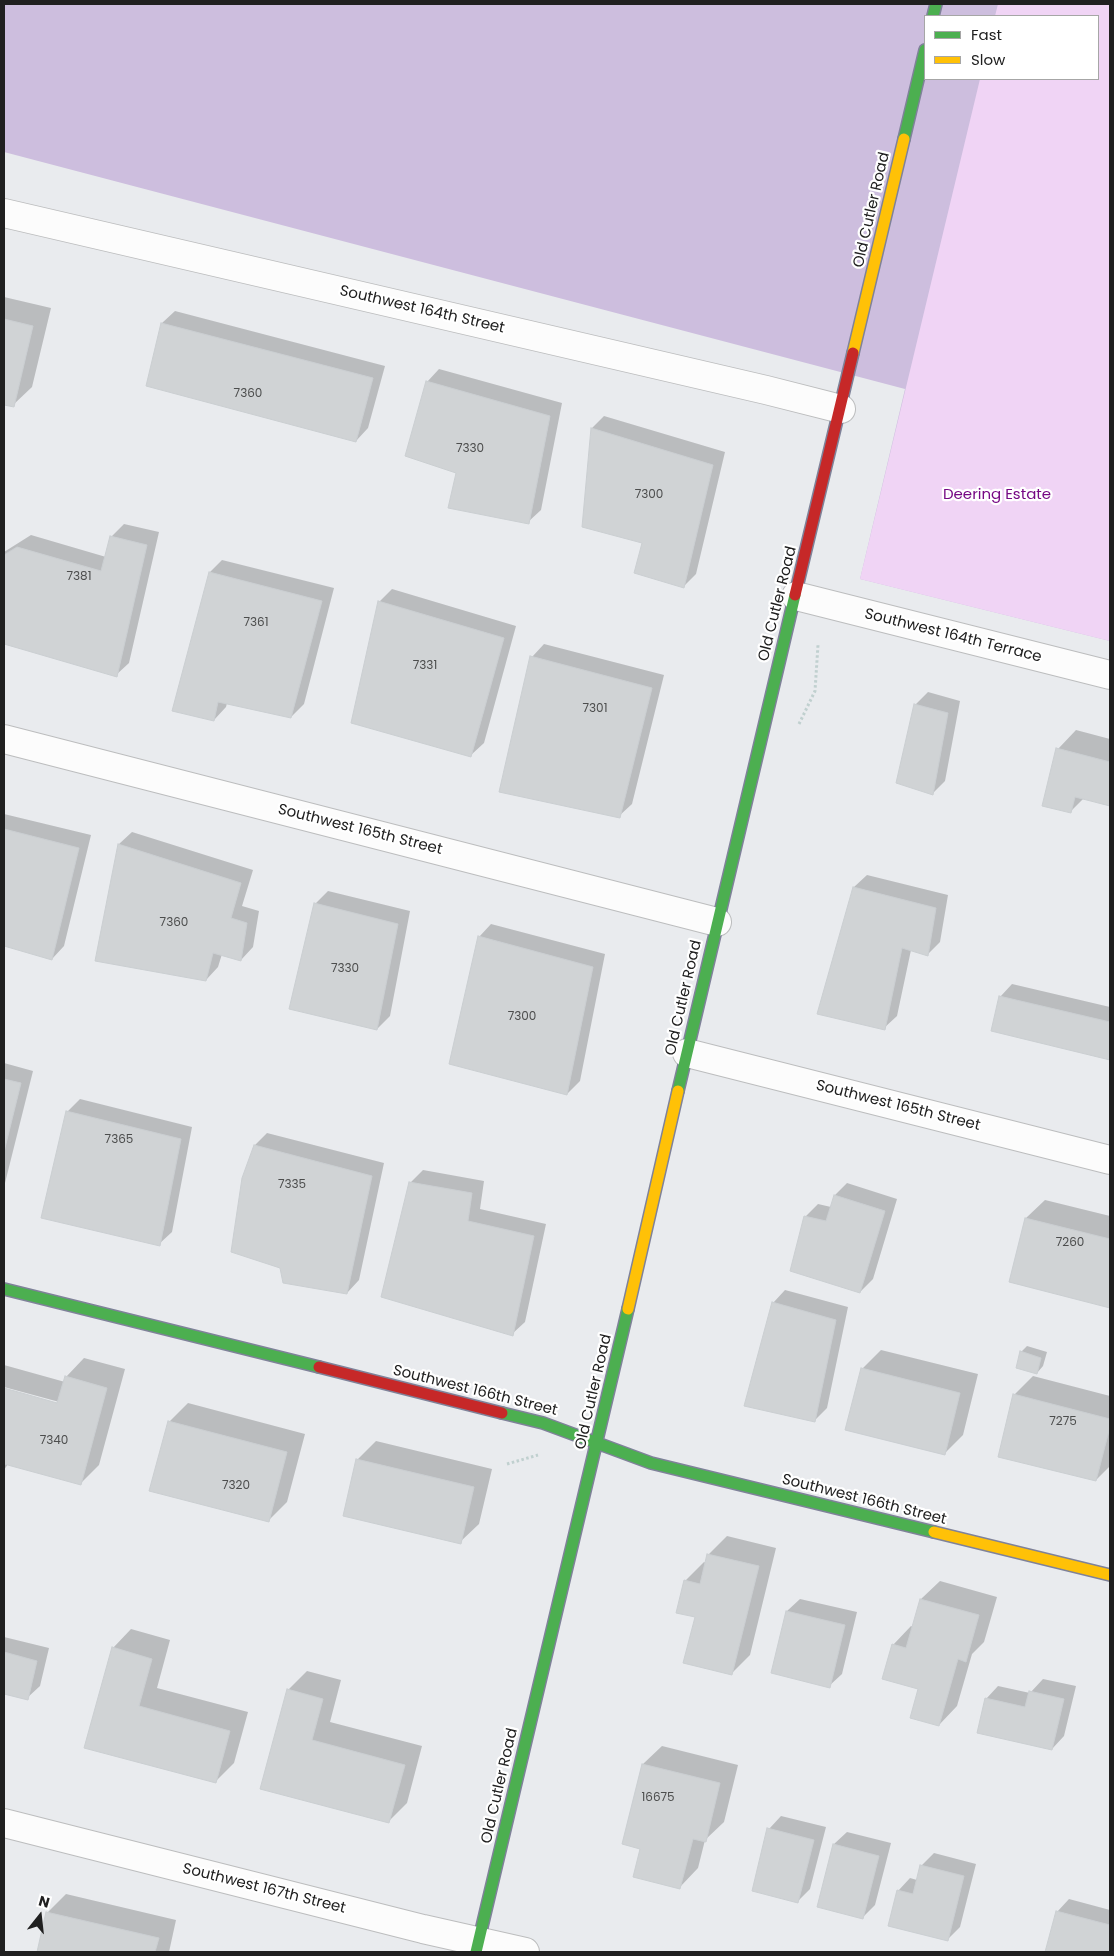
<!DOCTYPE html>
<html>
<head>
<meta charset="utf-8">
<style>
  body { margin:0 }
  #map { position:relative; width:1114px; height:1956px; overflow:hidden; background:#e9ebee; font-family:Poppins,sans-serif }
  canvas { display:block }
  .frame { position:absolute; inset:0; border:5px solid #202020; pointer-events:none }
  .legend { position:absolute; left:924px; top:15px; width:175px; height:65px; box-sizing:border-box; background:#fff; border:1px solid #a6a6a6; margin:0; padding:6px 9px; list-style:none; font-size:15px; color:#202020 }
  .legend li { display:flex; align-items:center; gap:10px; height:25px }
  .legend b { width:25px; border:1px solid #a6a6a6 }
  .north { position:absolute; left:15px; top:1891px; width:50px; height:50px; -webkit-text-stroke:4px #fff; paint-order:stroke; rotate:16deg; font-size:14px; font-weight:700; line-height:20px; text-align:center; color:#202020 }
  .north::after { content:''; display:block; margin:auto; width:18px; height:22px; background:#202020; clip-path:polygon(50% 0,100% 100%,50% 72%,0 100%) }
</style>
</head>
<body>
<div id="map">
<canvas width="1114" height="1956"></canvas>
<div class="frame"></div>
<ul class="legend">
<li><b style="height:6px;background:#4caf50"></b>Fast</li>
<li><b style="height:6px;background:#ffc107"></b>Slow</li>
</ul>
<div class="north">N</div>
</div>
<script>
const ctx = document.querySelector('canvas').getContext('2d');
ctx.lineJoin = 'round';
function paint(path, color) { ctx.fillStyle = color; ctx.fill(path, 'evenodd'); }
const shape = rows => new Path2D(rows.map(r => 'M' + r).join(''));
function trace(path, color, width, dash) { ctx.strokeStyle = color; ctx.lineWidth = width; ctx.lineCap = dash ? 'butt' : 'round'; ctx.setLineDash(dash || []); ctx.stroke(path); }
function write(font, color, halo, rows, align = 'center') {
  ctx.font = font + ' Poppins,sans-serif'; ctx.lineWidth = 4.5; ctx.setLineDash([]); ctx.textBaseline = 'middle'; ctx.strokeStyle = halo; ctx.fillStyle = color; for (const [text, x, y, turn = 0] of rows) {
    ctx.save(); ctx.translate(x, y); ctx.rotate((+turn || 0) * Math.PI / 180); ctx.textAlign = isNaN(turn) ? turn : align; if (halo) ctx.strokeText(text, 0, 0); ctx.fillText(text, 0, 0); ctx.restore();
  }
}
paint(shape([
  [4,4,1110,4,1110,641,860,579,905,389,4,152],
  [925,16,1098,16,1098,79,925,79]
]), '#cdbede');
paint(shape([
  [998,4,1110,4,1110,641,860,579,980,79,1098,79,1098,16,995,16]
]), '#f0d4f5');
paint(shape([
  [4,297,51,308,32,387,13,405,4,403],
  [175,311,385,366,368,428,356,441,147,385,162,323],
  [439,369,562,403,541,510,528,522,457,472,427,382],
  [604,416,725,452,696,574,684,586,644,542,583,526,592,428],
  [124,524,159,532,129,663,116,675,4,643,4,552,31,535,106,557,112,536],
  [222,560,334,588,304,704,291,717,227,703,226,707,214,720,210,572],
  [392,589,516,626,484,743,471,755,379,602],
  [544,644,664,675,632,804,619,816,532,657],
  [928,692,960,701,945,781,933,793,897,782,916,704],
  [1076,730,1110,739,1110,805,1084,798,1070,812,1058,749],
  [4,814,91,835,64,946,52,959,4,945],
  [132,832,253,870,242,906,259,911,253,947,241,960,222,954,218,967,206,980,119,844],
  [867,875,948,895,940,942,928,954,911,950,897,1016,884,1028,854,887],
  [328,891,410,911,390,1016,377,1029,291,1008,316,903],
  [491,924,605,954,580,1081,567,1094,479,937],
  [1012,984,1110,1007,1110,1058,992,1030,1000,997],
  [4,1063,33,1071,4,1187],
  [80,1099,192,1127,172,1232,159,1244,67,1112],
  [267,1133,384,1163,359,1280,347,1293,255,1145],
  [423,1170,484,1181,480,1209,546,1224,525,1322,512,1334,410,1183],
  [847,1183,897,1199,873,1279,860,1292,805,1217,818,1204,831,1207,835,1195],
  [1045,1200,1110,1216,1110,1307,1010,1282,1026,1218],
  [785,1290,848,1307,827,1408,814,1421,773,1303],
  [1027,1346,1047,1352,1043,1366,1037,1373,1021,1352],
  [881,1350,978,1374,963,1435,944,1454,862,1369],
  [84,1358,125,1369,99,1465,81,1483,8,1464,4,1470,4,1390,63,1406,63,1403,4,1387,4,1365,65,1382,66,1377],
  [1033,1376,1110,1396,1110,1466,1096,1480,1014,1395],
  [188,1403,305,1434,287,1502,268,1521,169,1422],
  [376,1441,492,1469,479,1524,460,1542,357,1460],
  [727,1536,776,1548,750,1655,731,1674,696,1617,685,1581,704,1562,706,1563,709,1554],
  [940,1581,997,1597,984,1642,972,1654,957,1706,939,1725,893,1645,911,1626,913,1627,921,1599],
  [800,1599,857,1612,842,1674,829,1686,787,1611],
  [131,1629,170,1640,157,1688,248,1712,234,1763,215,1782,86,1747,113,1648],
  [4,1637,49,1648,40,1686,27,1698,4,1692],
  [307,1671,341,1680,330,1722,422,1746,407,1803,389,1821,262,1788,288,1690],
  [1043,1679,1076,1686,1064,1736,1052,1749,986,1699,998,1686,1030,1693],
  [662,1746,738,1765,724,1822,705,1840,698,1868,680,1887,641,1848,643,1764],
  [781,1816,826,1827,810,1889,797,1902,769,1829],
  [847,1832,891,1843,875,1905,863,1917,834,1844],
  [934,1853,976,1864,960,1927,948,1939,898,1891,910,1878,917,1880,921,1866],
  [66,1894,176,1920,169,1952,38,1952,48,1912],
  [1069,1899,1110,1910,1110,1952,1046,1952,1057,1912]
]), '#0003');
const building = shape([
  [4,319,33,326,14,407,4,405,4,319],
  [161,323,373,378,356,442,146,386,161,323],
  [426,381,550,416,529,524,448,508,456,473,405,456,426,381],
  [591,428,713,465,684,588,634,573,642,543,582,527,591,428],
  [110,536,147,545,117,677,4,644,4,555,17,547,101,571,110,536],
  [209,572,322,601,291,718,218,702,214,721,172,711,209,572],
  [378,601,504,638,471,757,351,723,378,601],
  [530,656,652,688,620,818,499,792,530,656],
  [914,704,948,713,933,795,896,783,914,704],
  [1056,748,1110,762,1110,806,1075,797,1071,813,1042,806,1056,748],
  [4,829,79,848,52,960,4,946,4,829],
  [118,844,241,883,231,918,247,923,241,961,213,953,206,981,95,961,118,844],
  [853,887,936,908,928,956,902,948,885,1030,817,1014,853,887],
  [314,903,398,924,377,1030,289,1009,314,903],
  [478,936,593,967,567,1095,449,1064,478,936],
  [999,996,1110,1022,1110,1060,991,1031,999,996],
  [4,1079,21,1083,4,1152,4,1079],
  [66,1111,181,1139,160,1246,41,1218,66,1111],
  [254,1145,372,1176,347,1294,283,1283,280,1268,231,1252,242,1178,254,1145],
  [409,1182,472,1193,468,1221,534,1236,513,1336,381,1297,409,1182],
  [834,1195,885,1211,860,1293,790,1271,804,1216,826,1221,834,1195],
  [1025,1218,1110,1239,1110,1308,1009,1282,1025,1218],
  [772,1302,836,1320,815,1422,744,1406,772,1302],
  [1020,1351,1041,1358,1037,1374,1016,1368,1020,1351],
  [861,1368,960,1393,945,1455,845,1430,861,1368],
  [65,1376,107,1388,81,1485,4,1464,4,1388,57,1403,65,1376],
  [1013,1394,1110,1419,1110,1427,1096,1481,998,1457,1013,1394],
  [168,1421,287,1452,269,1522,149,1491,168,1421],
  [356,1459,474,1487,461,1544,343,1516,356,1459],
  [707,1554,759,1566,732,1675,683,1663,695,1617,676,1613,684,1580,700,1584,707,1554],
  [920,1599,979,1615,966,1662,958,1659,939,1726,910,1718,918,1689,882,1679,892,1644,906,1648,920,1599],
  [786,1611,845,1625,830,1688,771,1673,786,1611],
  [112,1647,152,1659,139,1706,230,1731,216,1783,84,1748,112,1647],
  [4,1652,37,1661,28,1700,4,1694,4,1652],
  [287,1689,323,1699,312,1740,405,1765,389,1823,260,1789,287,1689],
  [1029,1691,1064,1699,1052,1750,977,1733,985,1698,1025,1707,1029,1691],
  [642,1764,720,1783,706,1842,693,1839,680,1889,633,1877,640,1849,622,1844,642,1764],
  [767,1828,814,1840,798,1903,752,1891,767,1828],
  [833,1844,879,1856,863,1919,817,1907,833,1844],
  [920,1865,964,1876,948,1941,888,1926,897,1890,913,1894,920,1865],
  [1056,1911,1110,1925,1110,1952,1045,1952,1056,1911],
  [46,1912,159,1938,155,1952,37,1952,46,1912]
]);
paint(building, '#d0d3d5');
trace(building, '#caced1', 1);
const street = shape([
  [4,213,766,390,841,409],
  [796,596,1110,675],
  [4,739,717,922],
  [687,1053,1110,1160],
  [4,1823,423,1929,525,1952]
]);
const fast = shape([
  [933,16,936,4],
  [904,139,925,50],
  [678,1091,795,595],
  [4,1289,319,1367],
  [502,1413,543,1423,651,1463,934,1532],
  [476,1952,628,1309]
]);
const slow = shape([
  [853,353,904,139],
  [628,1309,678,1091],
  [934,1532,1110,1575]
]);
const jam = shape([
  [795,595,853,353],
  [319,1367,502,1413]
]);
trace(street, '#bcbdbe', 30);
trace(fast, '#7f8299', 14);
trace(slow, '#7f8299', 14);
trace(jam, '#7f8299', 14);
trace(shape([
  [799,724,815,691,818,645],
  [507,1464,538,1455]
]), '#c0d0cf', 3, [2.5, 2.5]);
trace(street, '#fcfcfc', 28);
trace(fast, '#4caf50', 11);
trace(slow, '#ffc107', 11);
trace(jam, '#c62828', 11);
write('12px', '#4c4d4d', null, [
  ["7360",248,394],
  ["7330",470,449],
  ["7300",649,495],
  ["7381",79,577],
  ["7361",256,623],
  ["7331",425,666],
  ["7301",595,709],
  ["7360",174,923],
  ["7330",345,969],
  ["7300",522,1017],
  ["7365",119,1140],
  ["7335",292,1185],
  ["7260",1070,1243],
  ["7275",1063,1422],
  ["7340",54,1441],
  ["7320",236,1486],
  ["16675",658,1798]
]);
write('15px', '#202020', '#fff', [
  ["Old Cutler Road",872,210,-77],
  ["Southwest 164th Street",422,310,13],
  ["Old Cutler Road",778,604,-76],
  ["Southwest 164th Terrace",953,636,14],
  ["Southwest 165th Street",360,830,14],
  ["Old Cutler Road",684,998,-77],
  ["Southwest 165th Street",898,1106,14],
  ["Southwest 166th Street",475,1391,14],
  ["Old Cutler Road",594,1392,-77],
  ["Southwest 166th Street",864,1500,14],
  ["Old Cutler Road",500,1786,-77],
  ["Southwest 167th Street",264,1889,14]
]);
write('15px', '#760884', '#fff', [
  ["Deering Estate",997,495]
]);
</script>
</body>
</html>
